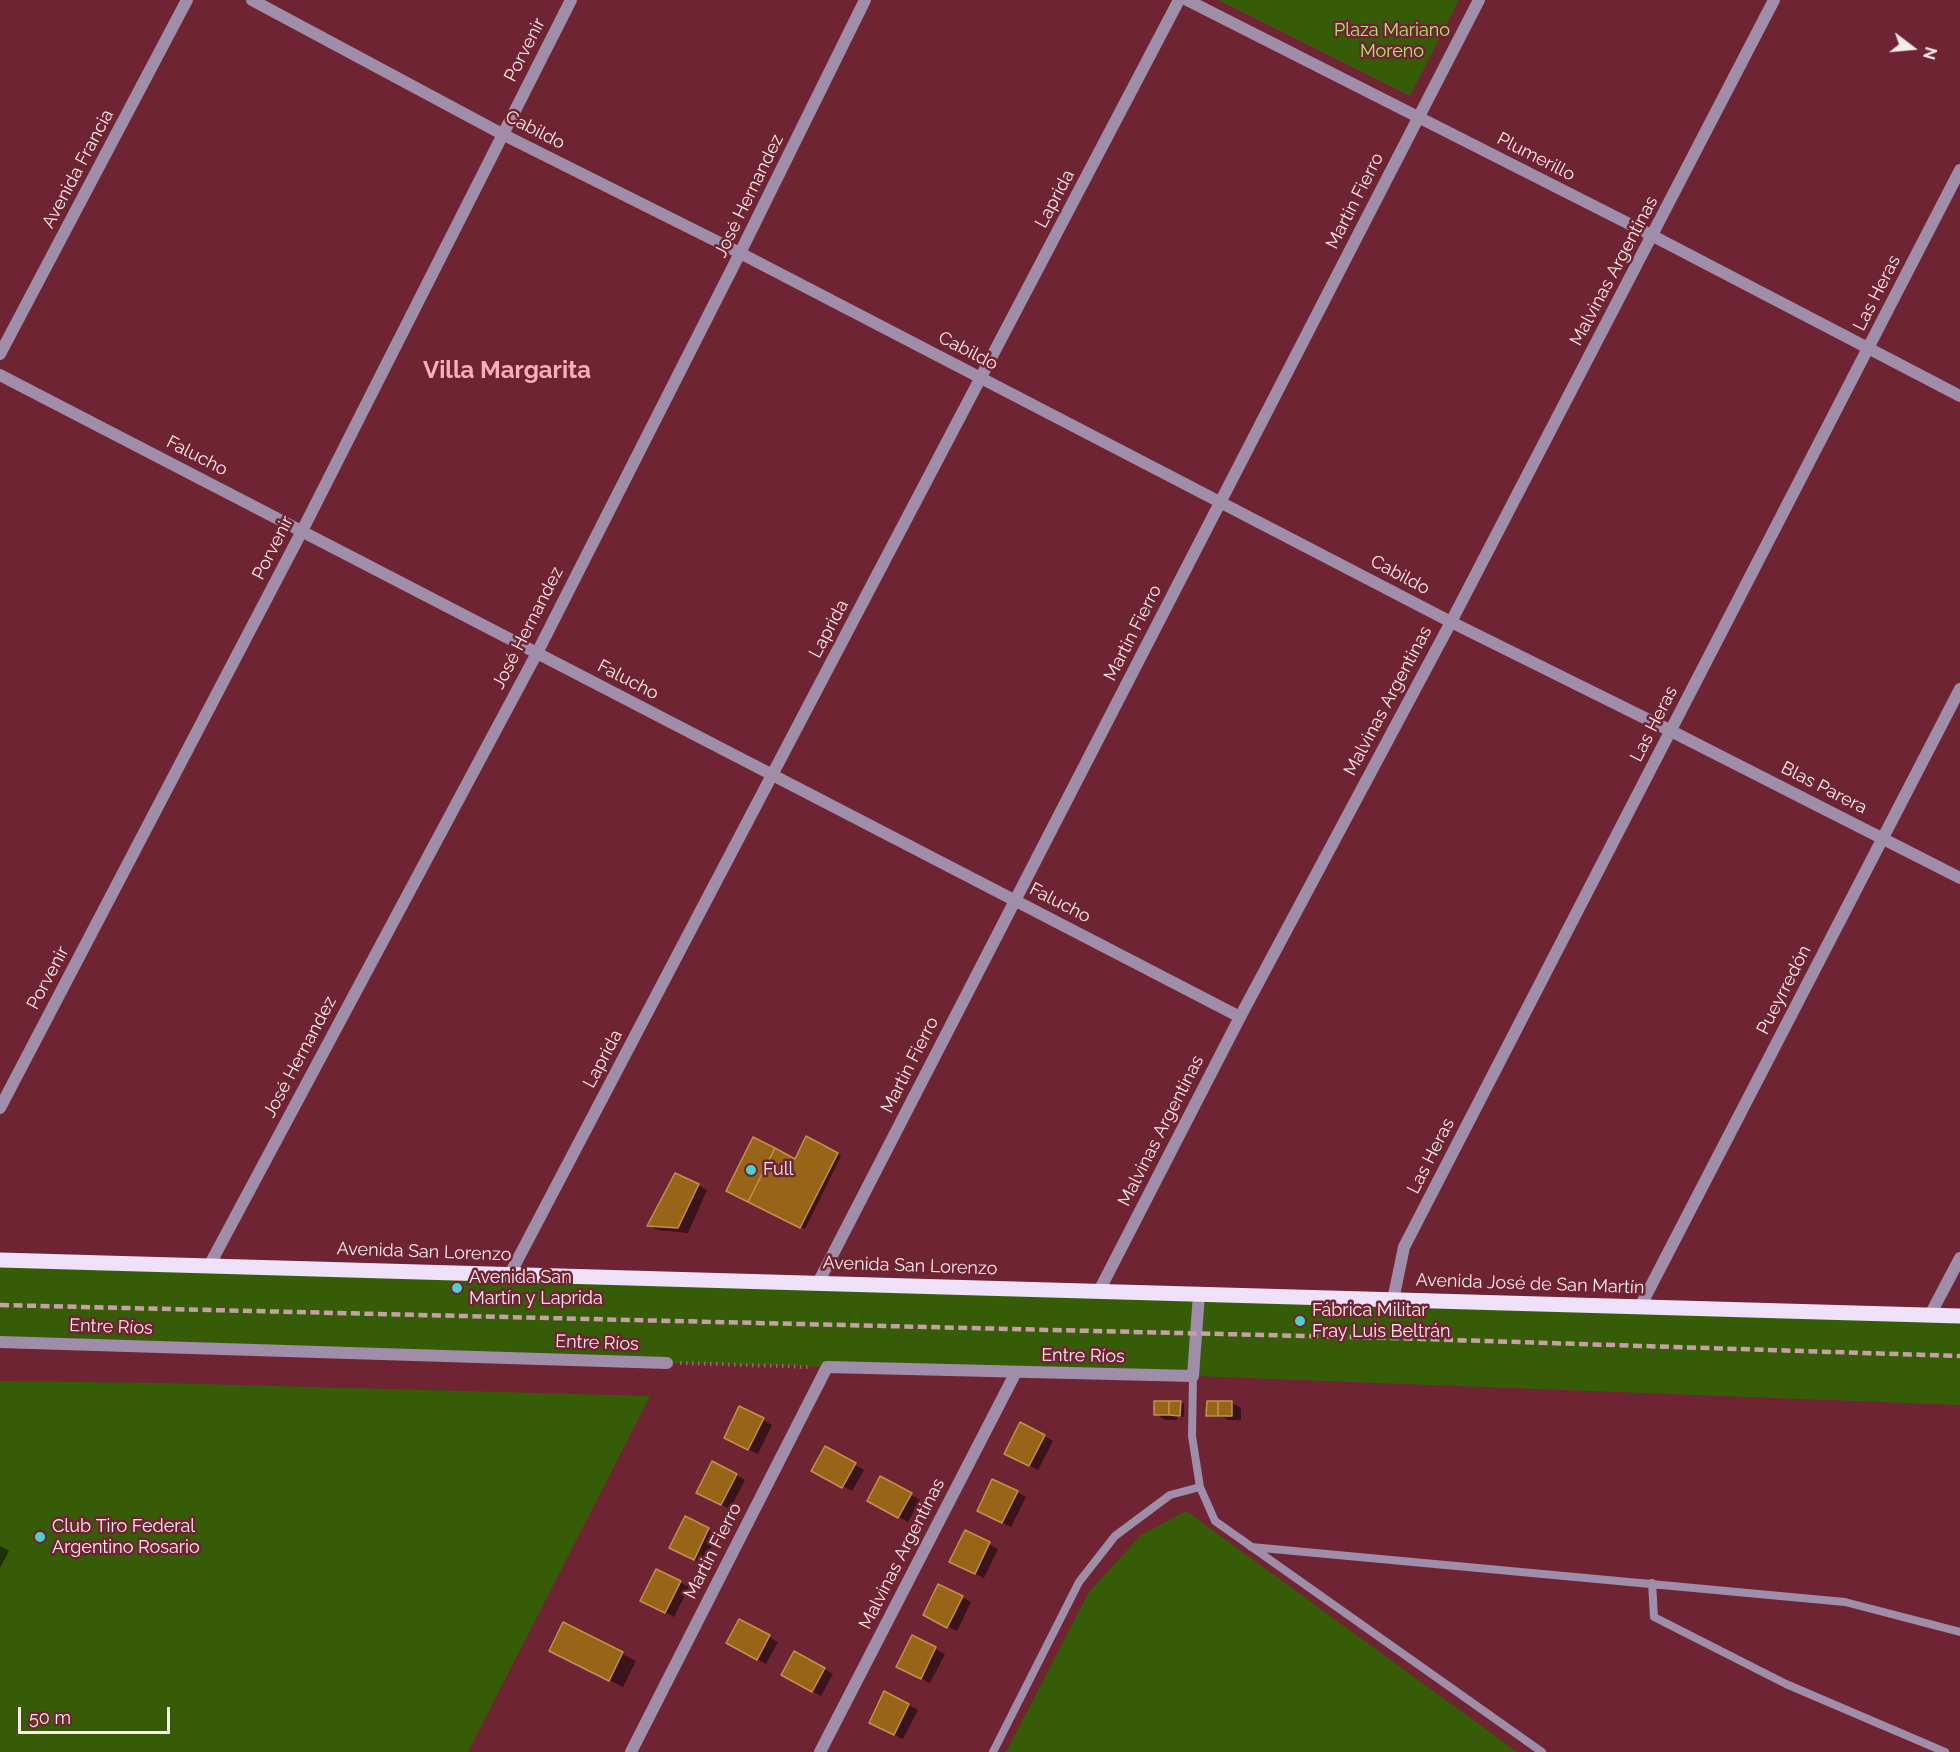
<!DOCTYPE html>
<html>
<head>
<meta charset="utf-8">
<style>
  body { margin:0 }
  #map { position:relative; width:1960px; height:1752px; overflow:hidden; background:#6e2433; font-family:Raleway,sans-serif }
  canvas { display:block }
  .north { position:absolute; left:1882px; top:18px; width:60px; height:60px; -webkit-text-stroke:4px #6e2433; paint-order:stroke; rotate:106deg; font-size:16px; font-weight:700; line-height:24px; text-align:center; color:#fce9eb }
  .north::after { content:''; display:block; margin:auto; width:21px; height:27px; background:#fce9eb; clip-path:polygon(50% 0,100% 100%,50% 72%,0 100%) }
  .scale { position:absolute; left:18px; top:1707px; width:152px; height:27px; box-sizing:border-box; border:3px solid #fce9eb; border-top:0; padding-left:8px; font-size:18px; line-height:21px; white-space:nowrap; color:#fce9eb; -webkit-text-stroke:4px #6e2433; paint-order:stroke }
</style>
</head>
<body>
<div id="map">
<canvas width="1960" height="1752"></canvas>
<div class="north">N</div>
<div class="scale">50 m</div>
</div>
<script>
const ctx = document.querySelector('canvas').getContext('2d');
ctx.lineJoin = 'round';
function paint(path, color) { ctx.fillStyle = color; ctx.fill(path, 'evenodd'); }
const shape = rows => new Path2D(rows.map(r => 'M' + r).join(''));
function trace(path, color, width, dash) { ctx.strokeStyle = color; ctx.lineWidth = width; ctx.lineCap = dash ? 'butt' : 'round'; ctx.setLineDash(dash || []); ctx.stroke(path); }
function write(font, color, halo, rows, align = 'center') {
  ctx.font = font + ' Raleway,sans-serif'; ctx.lineWidth = 5; ctx.setLineDash([]); ctx.textBaseline = 'middle'; ctx.strokeStyle = halo; ctx.fillStyle = color; for (const [text, x, y, turn = 0] of rows) {
    ctx.save(); ctx.translate(x, y); ctx.rotate((+turn || 0) * Math.PI / 180); ctx.textAlign = isNaN(turn) ? turn : align; if (halo) ctx.strokeText(text, 0, 0); ctx.fillText(text, 0, 0); ctx.restore();
  }
}
paint(shape([
  [1218,0,1459,0,1410,96],
  [0,1260,1960,1316,1960,1405,1193,1376,667,1363,0,1342],
  [0,1381,162,1383,650,1396,468,1752,0,1752],
  [1186,1511,1517,1752,1006,1752,1089,1592,1141,1535]
]), '#375c08');
paint(shape([
  [807,1138,841,1156,805,1229,763,1208,796,1161],
  [698,1185,707,1190,688,1233,657,1230,649,1225],
  [1180,1402,1184,1404,1184,1417,1177,1417,1177,1420,1165,1420,1156,1414],
  [1232,1403,1241,1408,1241,1420,1228,1420,1223,1417,1212,1417,1208,1415],
  [740,1408,772,1425,758,1454,734,1443],
  [1044,1436,1053,1441,1038,1470,1015,1459],
  [825,1448,864,1470,852,1491,813,1470],
  [736,1475,745,1480,730,1509,707,1498],
  [881,1479,920,1500,908,1522,869,1500],
  [1017,1492,1026,1497,1011,1527,988,1515],
  [685,1518,717,1535,703,1564,680,1552],
  [966,1532,998,1549,984,1578,960,1566],
  [0,1546,9,1551,0,1568],
  [680,1582,689,1587,674,1617,651,1605],
  [962,1597,971,1602,957,1631,933,1620],
  [739,1621,778,1642,766,1664,728,1643],
  [564,1624,636,1661,623,1687,565,1658],
  [912,1637,945,1654,930,1683,907,1671],
  [794,1653,833,1674,821,1696,783,1675],
  [885,1693,918,1710,903,1739,880,1728]
]), '#0007');
const building = shape([
  [806,1136,838,1153,800,1228,748,1202,775,1148,795,1159,806,1136],
  [753,1137,775,1148,748,1202,726,1191,753,1137],
  [675,1173,699,1184,678,1228,647,1226,675,1173],
  [1154,1401,1169,1401,1169,1415,1154,1415,1154,1401],
  [1169,1401,1181,1401,1180,1416,1169,1415,1169,1401],
  [1207,1401,1218,1401,1218,1416,1206,1416,1207,1401],
  [1218,1401,1232,1401,1232,1416,1218,1416,1218,1401],
  [739,1406,764,1418,748,1450,724,1438,739,1406],
  [1020,1422,1045,1435,1029,1466,1004,1454,1020,1422],
  [825,1446,856,1463,842,1488,811,1471,825,1446],
  [712,1461,737,1474,721,1505,696,1493,712,1461],
  [880,1476,912,1493,898,1518,867,1501,880,1476],
  [992,1479,1018,1491,1002,1523,977,1511,992,1479],
  [685,1516,709,1528,694,1560,669,1548,685,1516],
  [965,1530,990,1542,975,1574,949,1562,965,1530],
  [656,1569,681,1581,665,1613,640,1601,656,1569],
  [938,1584,963,1596,947,1628,923,1615,938,1584],
  [739,1619,770,1635,757,1660,726,1643,739,1619],
  [563,1622,623,1652,609,1681,549,1651,563,1622],
  [912,1635,936,1647,921,1679,896,1667,912,1635],
  [794,1651,825,1668,812,1692,781,1675,794,1651],
  [884,1691,909,1704,894,1735,869,1723,884,1691]
]);
paint(building, '#986518');
trace(building, '#c3904d', 1.5);
trace(shape([
  [680,1363,810,1367]
]), '#9c646f', 4, [1.5, 4.5]);
trace(shape([
  [1193,1376,1192,1436,1200,1487,1215,1521,1542,1752],
  [1251,1547,1845,1602,1960,1632],
  [1652,1583,1654,1617,1786,1684,1945,1752],
  [993,1752,1079,1582,1115,1536,1170,1495,1200,1487]
]), '#9f8daa', 8);
trace(shape([
  [252,0,502,134,740,253,1451,622,1671,731,1960,878],
  [1187,0,1653,236,1960,396],
  [0,1108,302,531,571,0],
  [209,1266,537,653,740,253,865,0],
  [510,1274,1179,0],
  [818,1283,1479,0],
  [1099,1291,1240,1017,1451,622,1774,0],
  [1393,1300,1404,1247,1960,170],
  [1640,1307,1960,689],
  [1930,1315,1960,1258],
  [0,1342,667,1363],
  [631,1752,827,1367,1193,1376,1199,1294],
  [820,1752,1016,1372]
]), '#9f8daa', 12);
trace(shape([
  [0,354,187,0],
  [0,375,1240,1017]
]), '#9f8daa', 12);
trace(shape([
  [0,1260,1960,1316]
]), '#efe1f9', 15);
trace(shape([
  [0,1305,1390,1338,1960,1356]
]), '#c79fa6', 4.5, [9, 4.5]);
for (const [x, y, r, color] of [
  [751,1170,6,"#53cdc9"],
  [457,1288,6,"#53cdc9"],
  [1300,1321,6,"#53cdc9"],
  [40,1537,6,"#53cdc9"]
]) { const dot = new Path2D(); dot.arc(x, y, r, 0, 2 * Math.PI); ctx.fillStyle = color; ctx.fill(dot); trace(dot, '#6e2433', 2); }
write('18px', '#aaea71', '#6e2433', [
  ["Plaza Mariano",1392,31],
  ["Moreno",1392,52]
]);
write('18px', '#fce9eb', '#6e2433', [
  ["Porvenir",525,50,-63],
  ["Cabildo",535,130,27],
  ["Plumerillo",1536,157,27],
  ["Avenida Francia",78,169,-62],
  ["José Hernandez",749,196,-64],
  ["Laprida",1055,199,-62],
  ["Martin Fierro",1355,201,-63],
  ["Malvinas Argentinas",1614,271,-62],
  ["Las Heras",1877,293,-63],
  ["Cabildo",968,351,27],
  ["Falucho",197,456,27],
  ["Porvenir",273,548,-63],
  ["Cabildo",1400,575,28],
  ["José Hernandez",528,628,-63],
  ["Laprida",829,629,-62],
  ["Martin Fierro",1133,633,-63],
  ["Falucho",628,680,27],
  ["Malvinas Argentinas",1388,701,-62],
  ["Las Heras",1654,724,-63],
  ["Blas Parera",1824,788,27],
  ["Falucho",1060,903,27],
  ["Porvenir",48,978,-62],
  ["Pueyrredón",1784,990,-63],
  ["José Hernandez",300,1057,-62],
  ["Laprida",603,1059,-62],
  ["Martin Fierro",910,1065,-63],
  ["Malvinas Argentinas",1161,1131,-63],
  ["Las Heras",1431,1156,-63],
  ["Avenida San Lorenzo",424,1252,2],
  ["Avenida San Lorenzo",910,1266,2],
  ["Avenida José de San Martín",1530,1284,2],
  ["Entre Ríos",111,1327,2],
  ["Entre Ríos",597,1343,2],
  ["Entre Ríos",1083,1356,1],
  ["Martin Fierro",713,1551,-63],
  ["Malvinas Argentinas",902,1554,-63]
]);
write('18px', '#fce9eb', '#6e2433', [
  ["Full",763,1170],
  ["Avenida San",469,1278],
  ["Martín y Laprida",469,1299],
  ["Fábrica Militar",1312,1311],
  ["Fray Luis Beltrán",1312,1332],
  ["Club Tiro Federal",52,1527],
  ["Argentino Rosario",52,1548]
], 'left');
write('bold 24px', '#f8b1b9', '#6e2433', [
  ["Villa Margarita",507,371]
]);
</script>
</body>
</html>
